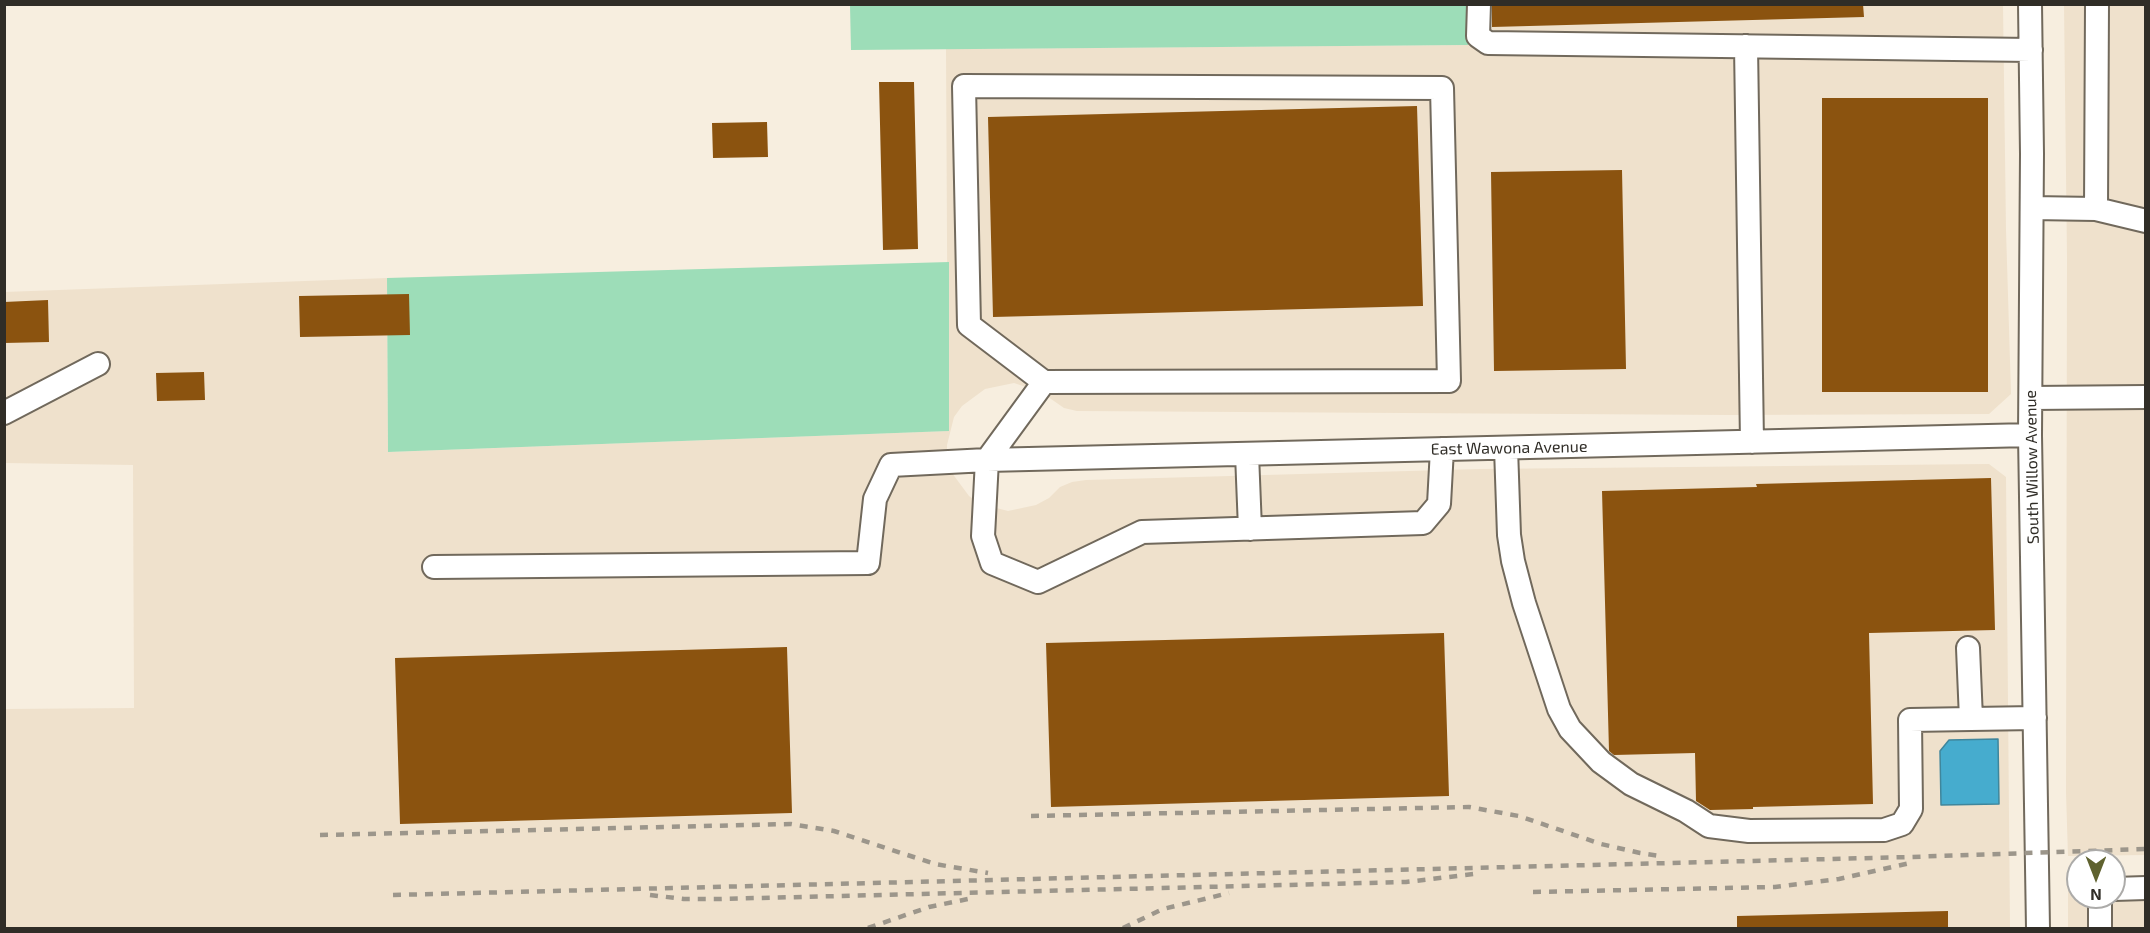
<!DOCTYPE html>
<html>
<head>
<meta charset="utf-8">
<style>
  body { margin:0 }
  #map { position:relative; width:2150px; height:933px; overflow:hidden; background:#f7eedf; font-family:"Exo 2",sans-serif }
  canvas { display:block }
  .frame { position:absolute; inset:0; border:6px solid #302d27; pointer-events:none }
  .north { position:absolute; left:2066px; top:849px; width:60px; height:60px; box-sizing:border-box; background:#fff; border:2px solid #acaba9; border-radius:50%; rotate:180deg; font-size:16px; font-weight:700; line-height:24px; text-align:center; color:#302d27 }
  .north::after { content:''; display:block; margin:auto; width:21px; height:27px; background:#5f622f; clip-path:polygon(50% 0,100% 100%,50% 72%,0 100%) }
</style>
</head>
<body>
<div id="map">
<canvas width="2150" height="933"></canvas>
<div class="frame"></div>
<div class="north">N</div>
</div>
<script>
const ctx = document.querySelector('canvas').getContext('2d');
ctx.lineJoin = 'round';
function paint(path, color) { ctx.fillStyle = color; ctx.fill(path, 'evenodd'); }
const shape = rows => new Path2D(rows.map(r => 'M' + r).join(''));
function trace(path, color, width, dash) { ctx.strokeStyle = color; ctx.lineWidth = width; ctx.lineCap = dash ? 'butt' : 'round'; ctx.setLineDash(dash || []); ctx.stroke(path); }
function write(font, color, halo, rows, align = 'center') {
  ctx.font = font + ' "Exo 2",sans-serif'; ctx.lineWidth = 6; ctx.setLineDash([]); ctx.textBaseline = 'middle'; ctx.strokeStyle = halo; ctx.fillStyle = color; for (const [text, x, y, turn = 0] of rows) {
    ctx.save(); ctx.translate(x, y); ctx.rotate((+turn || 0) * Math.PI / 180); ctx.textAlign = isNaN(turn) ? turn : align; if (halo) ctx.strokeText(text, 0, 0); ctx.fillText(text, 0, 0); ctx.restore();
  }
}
paint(shape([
  [1468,4,2003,5,2006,230,2011,394,1989,414,1730,415,1077,411,1064,408,1041,392,1014,383,985,389,962,406,954,417,947,445,947,460,952,473,969,496,981,504,1008,511,1036,505,1049,498,1060,487,1072,482,1086,480,1480,469,1989,464,2006,477,2010,928,5,928,5,709,134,708,133,465,5,463,4,292,387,278,388,452,948,431,946,49,1467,45],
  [2064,5,2145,5,2145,855,2068,856,2066,793,2067,258],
  [2145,880,2145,928,2068,928,2068,881,2078,881,2078,897,2114,897]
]), '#efe1cc');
paint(shape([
  [850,5,1468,5,1468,45,851,50],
  [949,262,949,431,388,452,387,278]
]), '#9dddb8');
const water = shape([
  [1998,739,1999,804,1941,805,1940,751,1949,740,1998,739]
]);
paint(water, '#46acce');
trace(water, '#3f869c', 1.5);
paint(shape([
  [1492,4,1863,4,1864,17,1492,27],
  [879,82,914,82,918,249,883,250],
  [1822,98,1988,98,1988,392,1822,392],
  [1417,106,1423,306,993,317,988,117],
  [767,122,768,157,713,158,712,123],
  [1622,170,1626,369,1494,371,1491,172],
  [409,294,410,335,300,337,299,296],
  [48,300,49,342,4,343,4,302],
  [204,372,205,400,157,401,156,373],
  [1991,478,1995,630,1869,633,1873,804,1753,807,1753,809,1710,810,1696,801,1695,753,1614,755,1609,751,1602,491,1757,487,1756,484],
  [1444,633,1449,796,1051,807,1046,643],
  [787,647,792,813,400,824,395,658],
  [1948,911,1948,928,1737,928,1737,916]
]), '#8b530f');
const minor = shape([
  [1479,4,1478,36,1488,43,2031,50],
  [2030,4,2032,154,2030,435,2038,928],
  [1746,46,1752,442],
  [2032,208,2096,209,2146,221],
  [2096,209,2097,4],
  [1044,382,969,325,964,86,1442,88,1449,381,1044,382,987,460,983,536,992,563,1038,582,1142,532,1423,523,1439,504,1442,449],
  [2031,398,2146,397],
  [4,413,98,364],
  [1506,448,1509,535,1513,561,1524,603,1559,709,1570,729,1601,762,1631,784,1686,811,1709,826,1749,831,1884,830,1902,824,1911,809,1910,720,1971,719],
  [1247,454,1250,529],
  [434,567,868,563,875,499,891,465,987,460,2030,435],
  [1968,648,1971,719,2035,718],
  [2114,889,2146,888],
  [2100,897,2100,928]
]);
trace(minor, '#71695c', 26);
trace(minor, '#fff', 22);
trace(shape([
  [1031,816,1469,807,1519,816,1601,844,1640,853,1660,856],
  [320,835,791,824,834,831,935,864,988,873],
  [1533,892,1775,887,1839,879,1910,863],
  [393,895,1910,857,2146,849],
  [650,895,684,899,718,899,1406,882,1474,874],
  [868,928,929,907,968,899],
  [1123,928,1163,909,1229,893]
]), '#9c968b', 4.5, [8, 8]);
write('16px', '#302d27', '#fff', [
  ["East Wawona Avenue",1509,448,-1],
  ["South Willow Avenue",2032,467,-91]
]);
</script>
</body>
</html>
